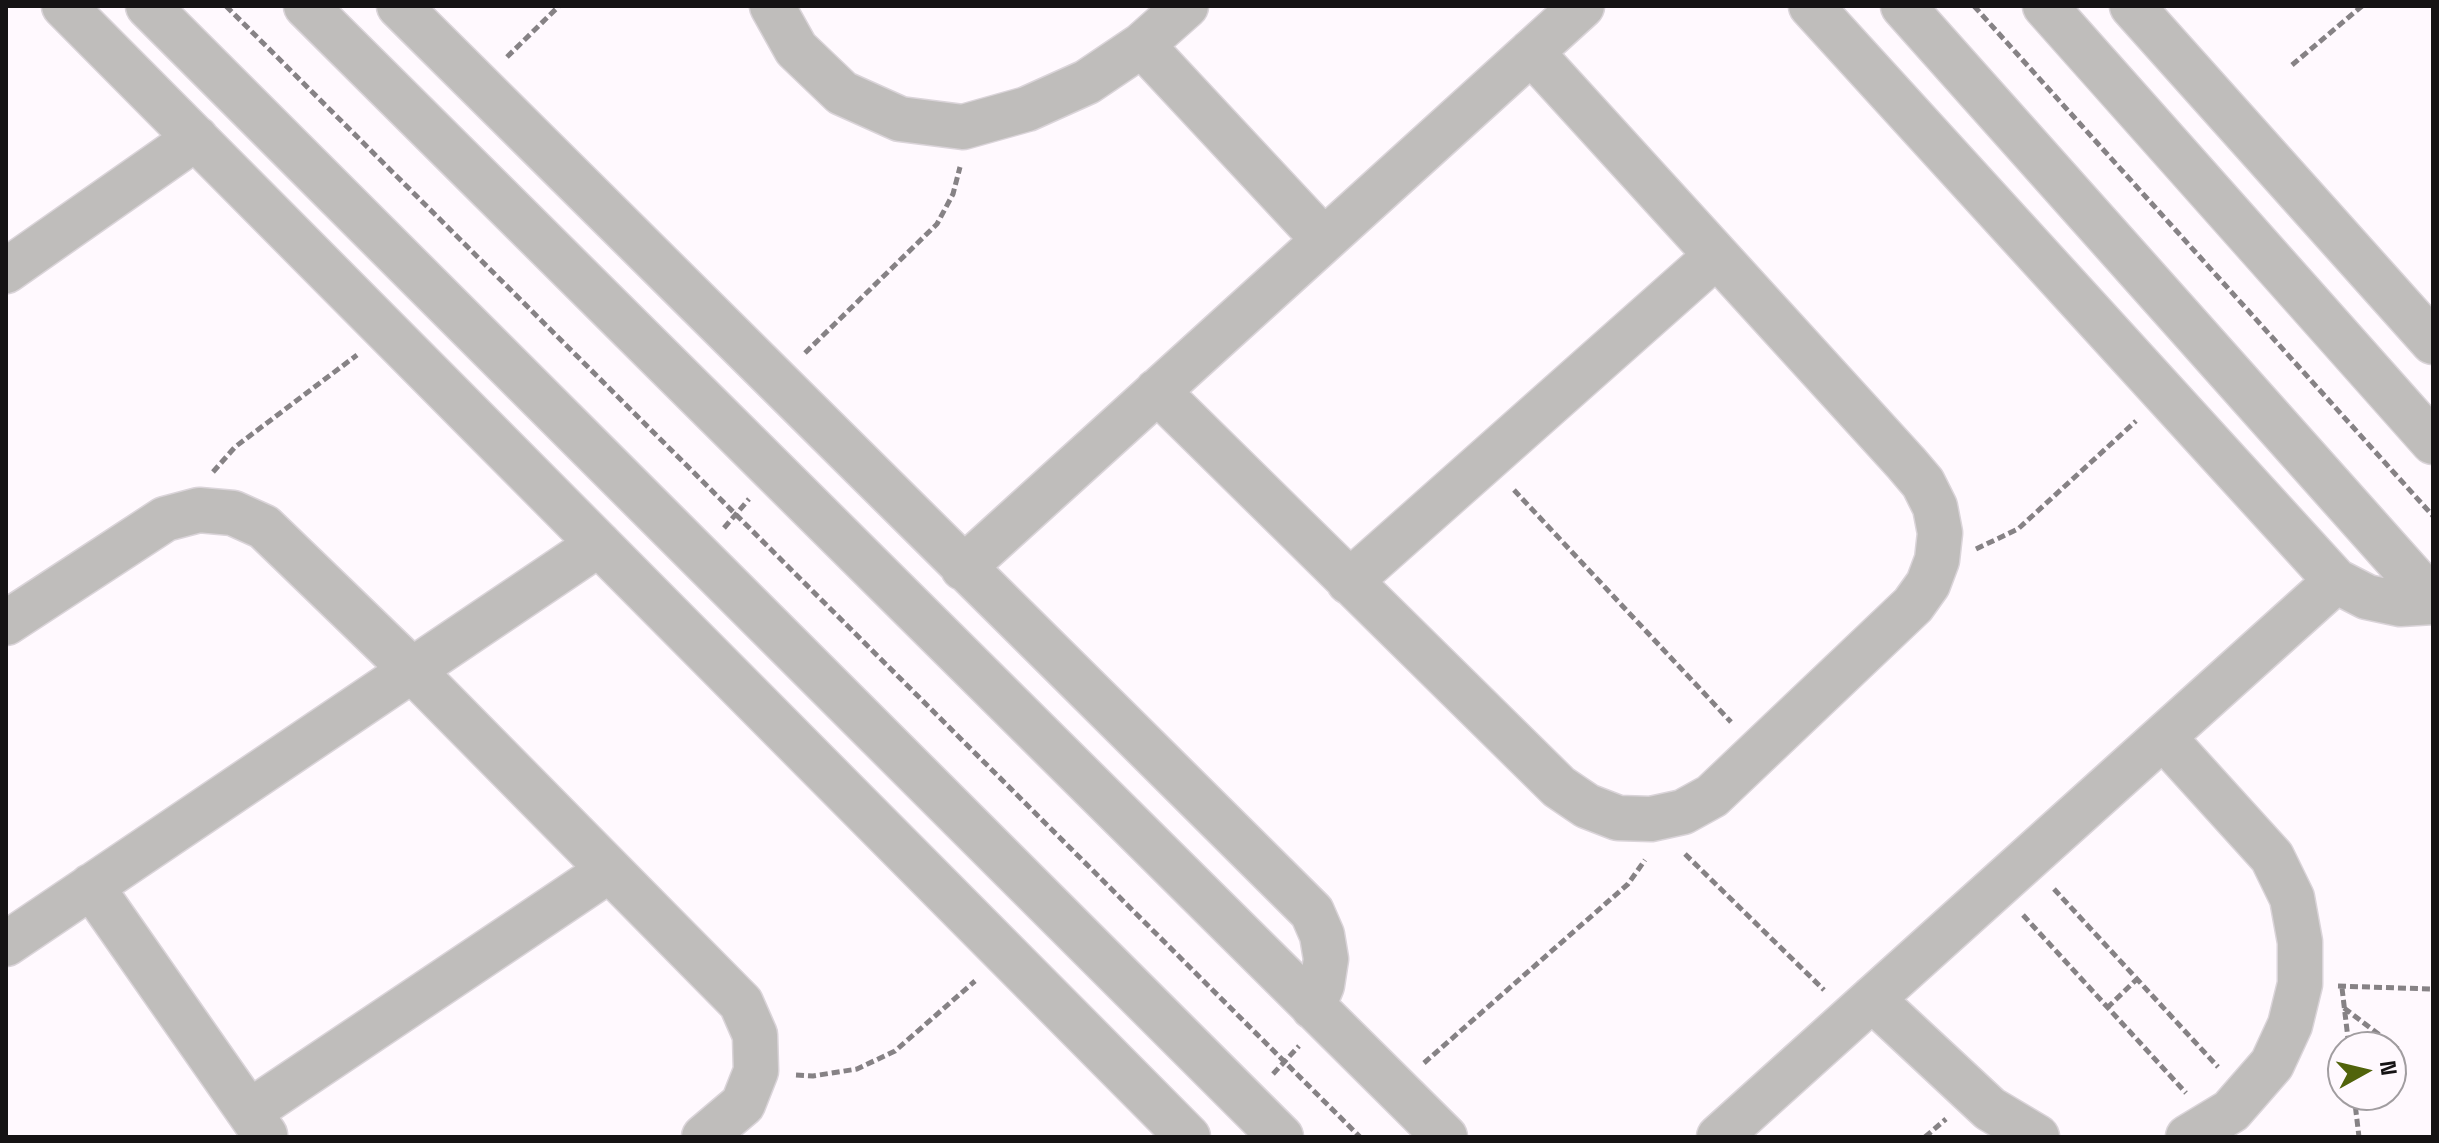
<!DOCTYPE html>
<html>
<head>
<meta charset="utf-8">
<style>
  body { margin:0 }
  #map { position:relative; width:2439px; height:1143px; overflow:hidden; background:#fff9fe; font-family:"Space Grotesk",sans-serif }
  canvas { display:block }
  .frame { position:absolute; inset:0; border:8px solid #151314; pointer-events:none }
  .north { position:absolute; left:2327px; top:1031px; width:80px; height:80px; box-sizing:border-box; background:#fff9fe; border:2px solid #a19da0; border-radius:50%; rotate:82deg; font-size:22px; font-weight:700; line-height:32px; text-align:center; color:#151314 }
  .north::after { content:''; display:block; margin:auto; width:28px; height:36px; background:#51630b; clip-path:polygon(50% 0,100% 100%,50% 72%,0 100%) }
</style>
</head>
<body>
<div id="map">
<canvas width="2439" height="1143"></canvas>
<div class="frame"></div>
<div class="north">N</div>
</div>
<script>
const ctx = document.querySelector('canvas').getContext('2d');
ctx.lineJoin = 'round';
const shape = rows => new Path2D(rows.map(r => 'M' + r).join(''));
function trace(path, color, width, dash) { ctx.strokeStyle = color; ctx.lineWidth = width; ctx.lineCap = dash ? 'butt' : 'round'; ctx.setLineDash(dash || []); ctx.stroke(path); }
const minor = shape([
  [64,6,1188,1137],
  [148,6,1281,1137],
  [306,6,1445,1137],
  [399,6,1312,912,1322,935,1326,959,1322,985,1313,1007],
  [772,6,796,49,842,93,900,119,963,127,1027,109,1087,82,1142,45,1186,6],
  [1811,6,2336,581,2367,597,2400,604,2433,602],
  [1903,6,2433,600],
  [2045,6,2433,442],
  [2132,6,2433,342],
  [1142,45,1324,240],
  [6,271,196,138],
  [1157,391,1559,787,1587,806,1618,818,1651,819,1683,812,1712,796,1913,605,1928,584,1937,560,1940,533,1935,507,1923,483,1906,463,1531,52],
  [963,568,1582,6],
  [1349,582,1716,256],
  [6,623,165,519,199,510,233,513,264,527,412,670,741,1003,755,1035,756,1071,743,1104,704,1137],
  [2163,737,2272,857,2292,898,2300,942,2300,984,2290,1025,2272,1064,2231,1111,2188,1137],
  [91,886,265,1135],
  [6,944,599,544],
  [1872,999,1990,1109,2037,1137],
  [249,1112,608,871],
  [1719,1137,2336,581]
]);
trace(minor, '#dad4d9', 47);
trace(shape([
  [226,6,1360,1137],
  [1974,6,2433,516],
  [507,57,559,6],
  [2292,65,2362,6],
  [805,353,937,224,953,194,960,167],
  [213,472,235,447,357,355],
  [1514,490,1731,722],
  [724,528,749,499],
  [1976,549,2018,529,2136,421],
  [1685,854,1824,990],
  [2054,889,2218,1067],
  [2023,915,2186,1093],
  [2338,986,2433,989],
  [2342,988,2349,1047],
  [2107,1008,2137,979],
  [2344,1008,2398,1049],
  [1424,1063,1628,884,1645,860],
  [1273,1074,1299,1046],
  [796,1075,813,1076,857,1069,895,1051,975,981],
  [2354,1095,2359,1137],
  [1925,1137,1946,1119]
]), '#868285', 5, [8, 4]);
trace(minor, '#bfbdbb', 44);
</script>
</body>
</html>
